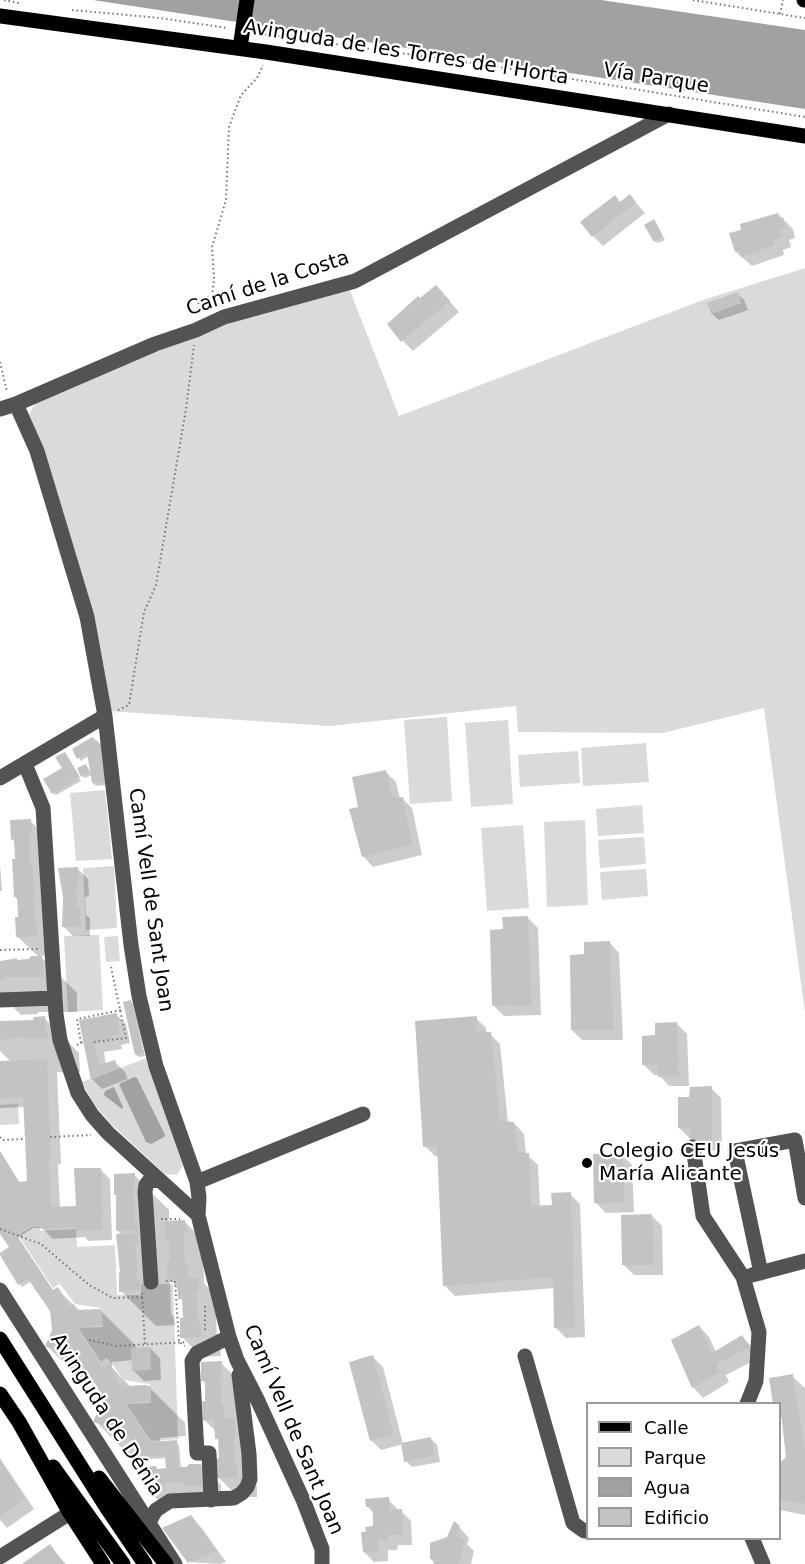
<!DOCTYPE html>
<html>
<head>
<meta charset="utf-8">
<style>
  body { margin:0 }
  #map { position:relative; width:805px; height:1564px; overflow:hidden; background:#fff; font-family:"DejaVu Sans",sans-serif }
  canvas { display:block }
  .legend { position:absolute; left:586px; top:1402px; width:195px; height:138px; box-sizing:border-box; background:#fff; border:2px solid #999; margin:0; padding:8px 10px; list-style:none; font-size:18px; color:#000 }
  .legend li { display:flex; align-items:center; gap:12px; height:30px }
  .legend b { width:30px; border:2px solid #999 }
</style>
</head>
<body>
<div id="map">
<canvas width="805" height="1564"></canvas>
<ul class="legend">
<li><b style="height:8px;background:#000"></b>Calle</li>
<li><b style="height:16px;background:#dadada"></b>Parque</li>
<li><b style="height:16px;background:#a1a1a1"></b>Agua</li>
<li><b style="height:16px;background:#c3c3c3"></b>Edificio</li>
</ul>
</div>
<script>
const ctx = document.querySelector('canvas').getContext('2d');
ctx.lineJoin = 'round';
function paint(path, color) { ctx.fillStyle = color; ctx.fill(path, 'evenodd'); }
const shape = rows => new Path2D(rows.map(r => 'M' + r).join(''));
function trace(path, color, width, dash) { ctx.strokeStyle = color; ctx.lineWidth = width; ctx.lineCap = dash ? 'butt' : 'round'; ctx.setLineDash(dash || []); ctx.stroke(path); }
function write(font, color, halo, rows, align = 'center') {
  ctx.font = font + ' "DejaVu Sans",sans-serif'; ctx.lineWidth = 4.5; ctx.setLineDash([]); ctx.textBaseline = 'middle'; ctx.strokeStyle = halo; ctx.fillStyle = color; for (const [text, x, y, turn = 0] of rows) {
    ctx.save(); ctx.translate(x, y); ctx.rotate((+turn || 0) * Math.PI / 180); ctx.textAlign = isNaN(turn) ? turn : align; if (halo) ctx.strokeText(text, 0, 0); ctx.fillText(text, 0, 0); ctx.restore();
  }
}
paint(shape([
  [805,268,805,1013,764,708,663,733,518,732,516,706,329,726,108,711,28,417,37,401,196,330,347,283,399,416,703,300],
  [447,717,452,801,410,804,404,720],
  [508,720,513,804,471,807,465,723],
  [646,743,649,782,583,786,581,748],
  [578,751,580,783,520,787,518,755],
  [105,790,112,859,76,861,70,793],
  [642,805,644,833,598,836,596,809],
  [585,820,588,905,547,907,544,822],
  [523,825,529,908,487,911,481,828],
  [644,837,646,864,600,868,598,840],
  [114,866,117,928,86,930,83,868],
  [646,869,648,896,602,900,600,872],
  [99,935,103,1010,68,1012,64,936],
  [118,936,120,961,106,962,104,937],
  [147,1058,183,1166,177,1175,165,1174,111,1124,93,1103,82,1082],
  [18,1104,19,1124,0,1125,0,1105],
  [40,1226,40,1231,76,1229,77,1247,115,1245,117,1295,141,1295,141,1284,173,1284,178,1439,151,1441,126,1404,151,1403,150,1384,124,1380,107,1358,101,1362,78,1328,103,1327,101,1308,75,1304,60,1284,53,1288,18,1235,31,1227]
]), '#dadada');
paint(shape([
  [93,0,601,0,805,30,805,109],
  [134,1077,137,1078,165,1135,164,1137,151,1144,146,1142,119,1084],
  [114,1087,123,1107,122,1109,104,1095,105,1091]
]), '#a1a1a1');
paint(shape([
  [630,196,645,213,603,246,593,236],
  [778,214,793,229,795,238,789,240,791,247,783,250,784,255,752,266,736,252,731,234],
  [654,221,665,240,658,243,655,241],
  [737,293,744,300,748,310,719,320,712,314,709,304],
  [446,297,459,312,413,351,403,341,419,300],
  [101,746,108,785,96,786,93,783,92,775,85,778,82,776,85,765,91,775,89,756,81,761,74,750],
  [67,757,81,781,56,795,53,793],
  [386,772,396,782,400,799,402,798,412,808,422,855,373,867,363,856,360,808],
  [30,821,51,841,56,955,40,956,77,993,77,1012,38,1012,38,1014,21,1015,0,994,0,962,40,958,17,936,20,918,19,901,15,897,17,860,16,843,12,839],
  [0,864,2,891,0,891],
  [78,869,88,879,89,896,85,897,86,915,90,918,90,936,73,936,63,926],
  [528,918,538,928,541,1015,504,1016,494,1006,505,931],
  [609,942,619,953,623,1040,582,1040,572,1030,585,956],
  [131,1002,134,1004,145,1056,139,1057,136,1055],
  [116,1014,126,1024,130,1043,121,1045,122,1049,104,1052,106,1065,115,1062,125,1072,128,1079,102,1089,92,1079,81,1021],
  [44,1018,79,1053,80,1072,57,1072,61,1164,58,1164,60,1209,78,1208,100,1169,110,1179,112,1240,88,1241,85,1237,53,1239,42,1228,33,1228,18,1238,53,1292,57,1289,80,1311,101,1311,136,1346,136,1349,150,1348,160,1358,161,1380,144,1381,133,1370,133,1360,112,1362,112,1368,131,1387,149,1387,185,1423,186,1436,160,1438,160,1443,176,1442,179,1445,181,1469,201,1465,221,1485,221,1504,165,1507,145,1487,158,1470,167,1470,167,1458,150,1459,148,1462,137,1457,136,1459,130,1456,95,1421,102,1407,99,1385,88,1380,87,1383,82,1381,47,1346,53,1332,51,1307,31,1281,22,1287,20,1284,11,1248,0,1231,0,1152,20,1183,28,1182,25,1107,0,1108,0,1062,11,1062,0,1051,0,1023,33,1021],
  [476,1018,486,1028,486,1033,490,1034,500,1044,508,1123,514,1123,524,1134,526,1154,538,1165,540,1207,553,1206,570,1194,580,1204,585,1337,566,1338,556,1328,555,1288,455,1296,445,1286,439,1156,435,1156,425,1146],
  [677,1024,687,1034,689,1086,669,1086,659,1075,654,1075,644,1065,656,1036],
  [711,1088,721,1098,722,1151,702,1150,679,1128],
  [622,1155,632,1165,634,1212,606,1213,595,1202],
  [134,1175,169,1210,169,1219,166,1223,185,1222,205,1242,203,1255,204,1283,218,1299,216,1313,217,1342,220,1345,221,1356,202,1357,182,1337,184,1319,184,1302,180,1298,179,1290,170,1280,171,1314,174,1317,175,1325,156,1326,121,1291,122,1235,118,1231],
  [652,1216,662,1226,663,1275,634,1275,624,1265],
  [699,1326,709,1337,716,1352,742,1337,752,1347,759,1358,726,1375,729,1382,703,1398,693,1387,673,1340],
  [373,1357,383,1367,403,1444,430,1438,437,1445,440,1462,412,1467,406,1461,403,1444,381,1450,371,1440],
  [221,1363,241,1383,253,1483,257,1486,257,1497,238,1497,218,1477,220,1442,216,1438,216,1431,204,1420,207,1402,206,1384,203,1381],
  [792,1376,805,1388,805,1515,780,1510,780,1466,787,1458,783,1419,780,1416,780,1404],
  [0,1458,34,1509,7,1528,0,1520],
  [388,1499,399,1511,401,1511,411,1521,412,1545,398,1545,397,1550,388,1550,388,1561,374,1562,364,1552,367,1534,374,1527,374,1514,367,1506],
  [191,1517,201,1527,226,1562,220,1564,189,1562],
  [459,1527,469,1538,467,1544,474,1551,471,1564,435,1564,431,1559],
  [50,1546,66,1564,25,1564]
]), '#0003');
paint(shape([
  [630,194,636,202,592,237,580,222,615,195,620,202],
  [778,213,779,218,783,217,786,228,780,230,782,237,773,240,775,245,741,257,739,251,735,252,729,233,741,230,740,224],
  [654,219,663,236,654,242,644,225],
  [436,285,450,301,401,342,387,324,418,296,420,298],
  [738,292,742,303,711,314,707,303],
  [92,737,102,745,106,782,92,783,87,753,77,759,72,749],
  [65,752,80,777,52,794,43,779,62,768,55,757],
  [86,764,90,772,81,777,77,768],
  [386,770,393,798,403,797,412,845,362,857,349,809,358,807,352,777],
  [31,819,32,831,29,834,31,864,33,866,34,892,33,894,37,936,16,937,15,917,18,917,18,913,17,897,14,897,12,859,15,859,14,839,11,840,10,820],
  [78,867,79,886,76,887,77,907,80,907,81,926,62,927,63,897,58,868],
  [528,916,532,1005,492,1006,490,930,503,929,502,917],
  [610,941,613,1030,571,1030,570,955,584,954,584,942],
  [31,956,42,956,44,977,4,977,4,980,0,980,0,961,17,958,17,960,29,959],
  [131,1000,143,1053,135,1055,123,1002],
  [117,1013,120,1033,112,1035,112,1039,94,1042,99,1065,115,1060,118,1069,91,1080,79,1020],
  [45,1016,48,1038,27,1039,26,1037,0,1040,0,1021,33,1020,34,1017],
  [477,1016,476,1031,491,1032,500,1121,514,1122,518,1152,529,1153,531,1206,552,1205,551,1193,571,1192,575,1327,554,1328,553,1277,443,1286,437,1146,423,1147,415,1021],
  [677,1022,679,1076,658,1077,657,1065,642,1065,642,1036,655,1035,655,1023],
  [47,1059,51,1155,49,1155,51,1207,76,1206,74,1168,101,1168,103,1230,77,1231,77,1227,41,1229,41,1226,30,1226,16,1234,53,1290,58,1287,70,1307,74,1304,76,1310,101,1309,102,1325,77,1328,102,1367,109,1363,118,1376,116,1377,119,1383,124,1381,125,1386,147,1385,147,1386,150,1386,151,1401,125,1404,150,1442,177,1440,178,1467,187,1467,189,1464,201,1464,202,1485,183,1485,183,1482,163,1483,163,1486,144,1487,143,1467,156,1466,157,1469,166,1468,165,1455,142,1457,118,1418,113,1428,93,1422,100,1406,98,1388,69,1342,65,1351,53,1346,52,1349,45,1346,52,1330,50,1311,28,1279,18,1285,0,1255,0,1253,9,1247,0,1234,0,1151,19,1182,27,1181,23,1097,0,1098,0,1061],
  [712,1086,712,1141,690,1140,690,1129,678,1128,678,1097,689,1097,690,1087],
  [623,1153,624,1203,594,1203,593,1154],
  [135,1173,135,1184,133,1186,135,1214,134,1219,137,1222,138,1242,135,1244,138,1272,136,1272,137,1278,140,1280,140,1290,119,1292,119,1273,120,1272,116,1234,135,1233,135,1230,116,1231,116,1195,114,1195,114,1174],
  [652,1214,654,1265,622,1265,621,1215],
  [185,1220,186,1233,184,1235,185,1264,188,1265,189,1278,199,1278,199,1291,196,1293,198,1322,201,1323,201,1337,180,1338,180,1318,183,1318,182,1299,178,1299,177,1279,167,1280,167,1261,170,1260,169,1241,165,1241,164,1221],
  [699,1325,712,1353,742,1335,750,1347,717,1364,720,1372,692,1388,671,1340],
  [150,1347,151,1370,132,1371,131,1348],
  [373,1355,393,1434,370,1441,349,1362],
  [222,1361,222,1374,220,1376,221,1405,224,1406,224,1419,235,1419,234,1454,234,1463,237,1465,238,1477,217,1478,216,1459,219,1458,218,1439,215,1439,214,1420,203,1420,202,1401,205,1401,205,1381,201,1381,201,1362],
  [793,1374,805,1452,805,1504,780,1500,780,1463,786,1457,780,1404,773,1404,769,1378],
  [431,1437,434,1455,404,1462,401,1443],
  [0,1461,25,1498,0,1516],
  [389,1497,390,1510,402,1509,403,1535,388,1535,387,1540,378,1540,378,1552,363,1552,361,1532,366,1532,365,1527,373,1526,373,1507,366,1507,365,1499],
  [191,1515,217,1551,188,1563,162,1528],
  [454,1521,460,1526,456,1536,465,1540,459,1564,433,1564,435,1560,430,1559,430,1543,447,1537],
  [50,1544,64,1564,22,1564]
]), '#c3c3c3');
trace(shape([
  [4,0,19,3],
  [693,0,805,18],
  [72,10,160,18,227,28],
  [780,14,783,0],
  [256,33,493,66,805,117],
  [198,313,199,299,212,296,214,279,212,247,226,200,229,127,241,95,257,78,263,65],
  [0,362,7,392],
  [118,710,129,705,144,612,156,585,186,409,194,345],
  [0,950,39,949],
  [94,1042,126,1038,111,967],
  [81,1043,77,1019,121,1010],
  [77,1045,83,1042],
  [0,1137,2,1140,25,1139],
  [50,1137,91,1135],
  [161,1219,180,1219],
  [0,1229,41,1244,89,1285,113,1298,143,1297],
  [166,1281,175,1281,179,1342,185,1346],
  [142,1293,145,1344],
  [205,1306,205,1333],
  [89,1340,117,1346,187,1342]
]), '#757575', 2, [1.5, 3]);
trace(shape([
  [16,404,37,451,87,617,105,716,131,945,139,996,156,1066,197,1182,199,1198,198,1215,229,1337,237,1360,258,1401,304,1502,322,1549,322,1564],
  [0,409,16,404,155,344,196,330,224,317,355,281,669,114],
  [25,764,43,808,56,1014,60,1040,78,1093,92,1115,108,1133,198,1215],
  [0,778,105,716],
  [0,1000,55,998],
  [693,1147,703,1216,743,1277,759,1332,756,1381,747,1404],
  [197,1182,363,1114],
  [761,1273,735,1151,795,1140,805,1198],
  [752,1275,805,1261],
  [151,1282,145,1192,146,1185,149,1181,159,1180],
  [0,1290,175,1564],
  [525,1356,573,1523,584,1531,588,1531],
  [211,1500,209,1453,197,1453,192,1361,197,1353,229,1337],
  [149,1522,156,1510,170,1501,234,1498,242,1493,247,1487,250,1479,249,1454,239,1375],
  [752,1538,763,1564],
  [0,1557,70,1513]
]), '#535353', 15);
trace(shape([
  [804,0,805,0],
  [0,16,266,52,805,136],
  [240,48,247,0],
  [0,1339,107,1508,145,1564],
  [0,1394,19,1422,70,1513,103,1564],
  [53,1467,123,1564],
  [99,1478,166,1564]
]), '#000', 15);
for (const [x, y, r, color] of [
  [587,1163,6,"#000"]
]) { const dot = new Path2D(); dot.arc(x, y, r, 0, 2 * Math.PI); ctx.fillStyle = color; ctx.fill(dot); trace(dot, '#fff', 2); }
write('20px', '#000', '#fff', [
  ["Avinguda de les Torres de l'Horta",406,53,9],
  ["Vía Parque",656,79,9],
  ["Camí de la Costa",268,284,-18],
  ["Camí Vell de Sant Joan",150,900,82],
  ["Avinguda de Dénia",106,1415,57],
  ["Camí Vell de Sant Joan",293,1430,67]
]);
write('20px', '#000', '#fff', [
  ["Colegio CEU Jesús",599,1152],
  ["María Alicante",599,1175]
], 'left');
</script>
</body>
</html>
